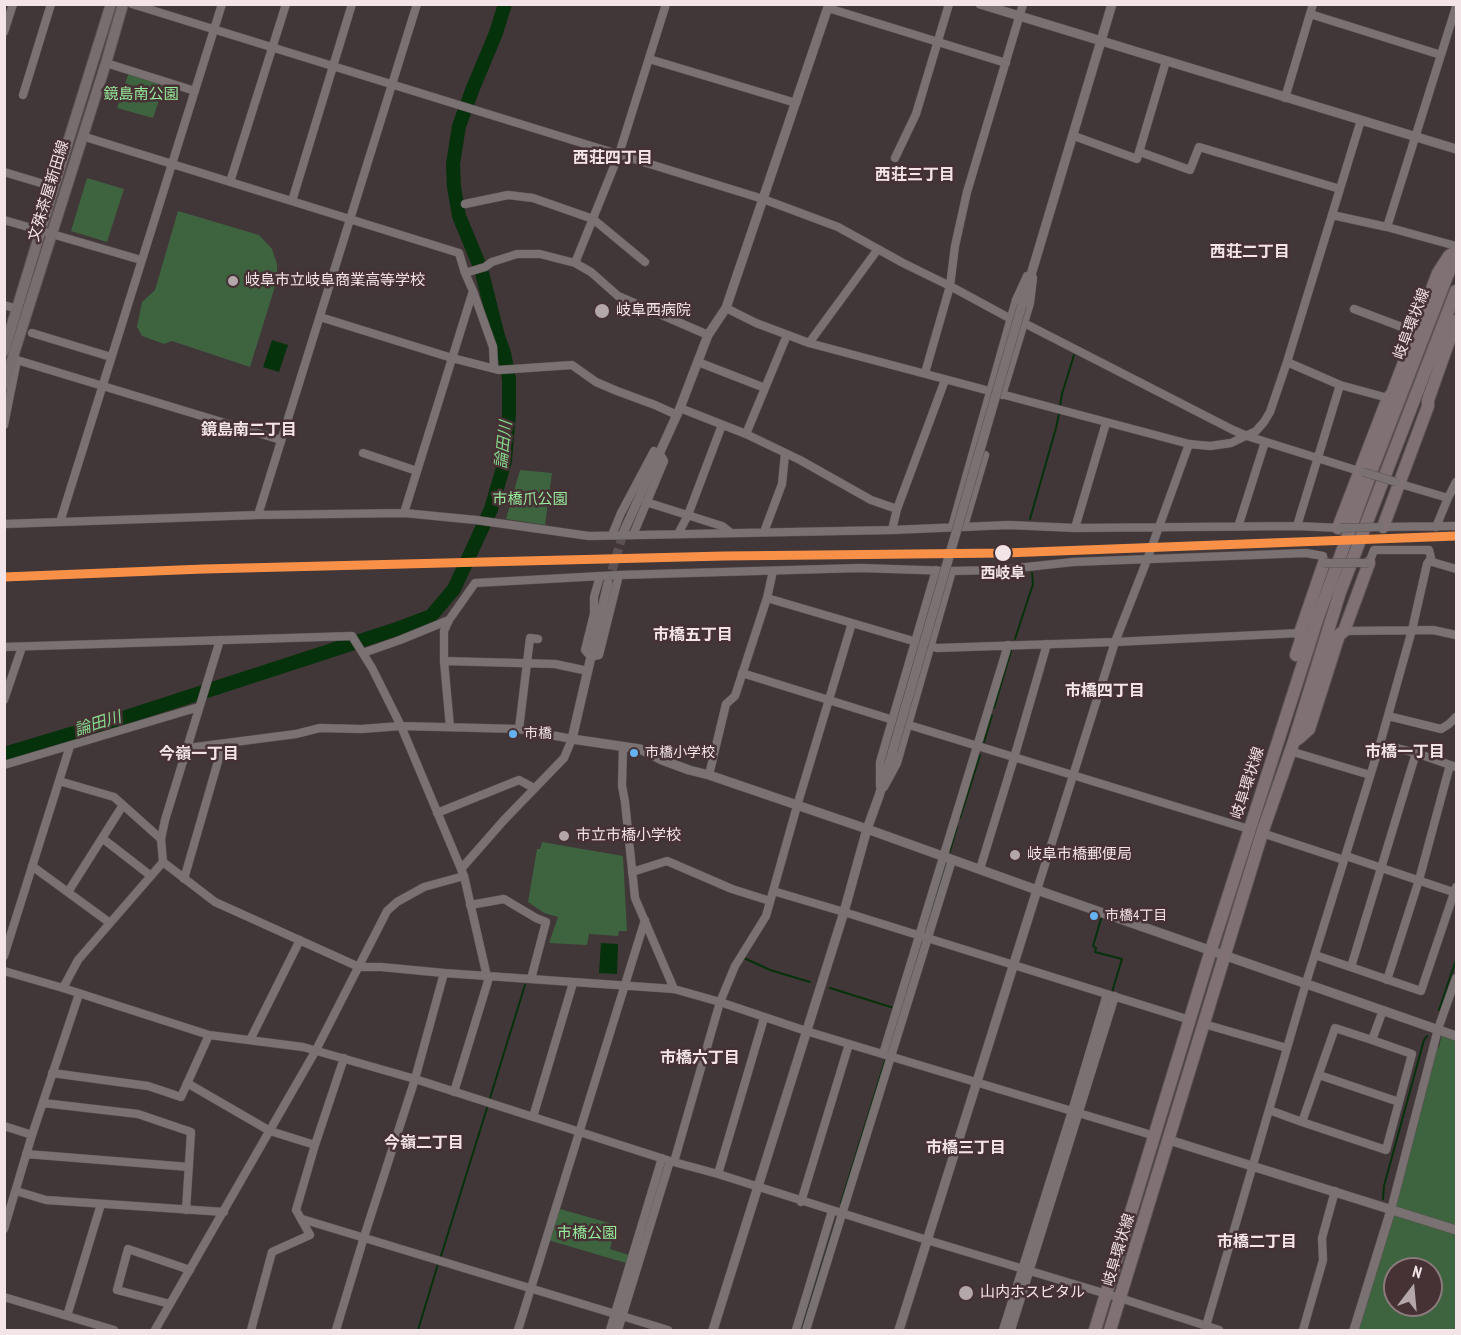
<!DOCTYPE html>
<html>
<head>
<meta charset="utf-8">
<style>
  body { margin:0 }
  #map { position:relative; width:1461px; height:1335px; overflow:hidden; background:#413638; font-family:"PT Sans Narrow",sans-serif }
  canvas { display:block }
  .frame { position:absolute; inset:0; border:6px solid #f2e4e7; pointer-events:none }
  .north { position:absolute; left:1383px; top:1257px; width:60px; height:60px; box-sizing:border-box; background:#463135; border:2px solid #8b797c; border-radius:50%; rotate:16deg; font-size:16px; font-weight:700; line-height:24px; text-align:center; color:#f2e4e7 }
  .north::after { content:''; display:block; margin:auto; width:21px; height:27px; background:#b4a7aa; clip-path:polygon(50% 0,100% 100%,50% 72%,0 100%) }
</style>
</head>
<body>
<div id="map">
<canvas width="1461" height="1335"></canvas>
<div class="frame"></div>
<div class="north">N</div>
</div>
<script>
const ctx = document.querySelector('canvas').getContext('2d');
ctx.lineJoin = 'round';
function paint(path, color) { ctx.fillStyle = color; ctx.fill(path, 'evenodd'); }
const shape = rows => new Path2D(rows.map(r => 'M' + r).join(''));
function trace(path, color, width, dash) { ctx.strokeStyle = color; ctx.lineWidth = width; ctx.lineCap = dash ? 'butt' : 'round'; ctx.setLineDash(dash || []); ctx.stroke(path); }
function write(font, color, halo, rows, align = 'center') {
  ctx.font = font + ' "PT Sans Narrow","Noto Sans JP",sans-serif'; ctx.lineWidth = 5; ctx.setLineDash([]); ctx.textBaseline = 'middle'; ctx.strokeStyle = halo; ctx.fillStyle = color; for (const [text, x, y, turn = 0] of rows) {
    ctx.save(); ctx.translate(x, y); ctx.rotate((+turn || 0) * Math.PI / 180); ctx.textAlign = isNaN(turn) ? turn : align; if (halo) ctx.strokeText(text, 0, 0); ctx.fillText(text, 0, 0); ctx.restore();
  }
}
paint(shape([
  [129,72,165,83,153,118,117,108],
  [87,178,124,189,107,242,71,231],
  [178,211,259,235,272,249,277,264,277,280,250,367,172,341,164,344,142,336,137,327,142,302,155,290],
  [520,470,552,473,545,525,506,519],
  [542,842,623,856,627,931,619,931,618,936,589,934,587,945,549,943,558,917,544,913,528,902,537,849,540,849],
  [1442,1034,1456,1040,1456,1330,1358,1330,1395,1207,1418,1122,1417,1119,1420,1115,1423,1099,1426,1094,1424,1088,1435,1048,1439,1047],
  [1395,1269,1431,1269,1431,1305,1395,1305],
  [557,1208,616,1225,610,1249,629,1255,626,1263,548,1240]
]), '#3d643e');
paint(shape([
  [272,340,288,345,279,372,263,367],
  [601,943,618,944,617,974,599,973]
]), '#06320b');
trace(shape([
  [1060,406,1062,394,1074,355],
  [1030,519,1056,428,1059,414],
  [1015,639,1033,584,1032,573],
  [994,708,1011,651],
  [984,742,992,715],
  [960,818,980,755],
  [950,851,957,827],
  [1101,919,1093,946,1096,948,1095,952,1122,959,1112,992],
  [925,931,945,866],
  [744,958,770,970,810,982],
  [830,988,894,1008],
  [1439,1010,1456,960],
  [1098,1038,1109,1004],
  [889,1049,921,945],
  [490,1098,525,985],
  [1383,1199,1384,1186,1424,1040,1427,1036],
  [841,1203,885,1061],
  [441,1256,487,1108],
  [418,1330,438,1264],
  [802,1330,836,1221]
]), '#06320b', 2);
trace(shape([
  [4,754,114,721,394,630,431,616,454,589,491,509,505,461,509,414,509,379,504,353,498,336,481,269,459,216,454,187,453,164,459,126,473,88,496,33,505,4]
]), '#06320b', 14);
trace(shape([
  [608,583,624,531]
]), '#5c5052', 9, [9, 4.5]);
const minor = shape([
  [132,4,763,199,838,227,903,263,950,286,1011,319],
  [828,8,1006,63],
  [1310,14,1441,55],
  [4,32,13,4],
  [649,59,796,103],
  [106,63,195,91],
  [23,95,51,4],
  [1285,98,1313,4],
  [82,136,459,253,465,273,485,267,492,262,517,254,540,254,575,263,591,272,618,296,708,335],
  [1074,136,1137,159,1166,61],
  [1140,152,1190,170,1199,147,1340,189],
  [895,158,916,114,949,4],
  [4,172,54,187],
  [230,182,286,4],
  [292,201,352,4],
  [465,204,508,195,533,198,593,219,645,262],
  [1332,215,1387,227,1456,246],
  [4,220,141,260],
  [1387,227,1456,7],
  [575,263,619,154,666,4],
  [473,291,493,347,494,368],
  [4,305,17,309],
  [726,308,756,323,809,343,1189,444,1210,446,1231,443,1256,431,1264,422,1270,412,1287,362,1361,120],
  [1354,309,1415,332],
  [320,317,452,358,499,370,572,365,596,382,617,391,655,405,677,415],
  [1024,323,1233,430,1247,436,1362,472],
  [32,333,111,357],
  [809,343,878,249],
  [14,357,17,360,281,440],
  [698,362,765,388],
  [1287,362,1340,385,1388,398],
  [925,373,950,286,955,246,967,192,1023,4],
  [1002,395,1030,303,1033,278],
  [680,408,746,434,800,460,871,500,897,509,892,530],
  [4,425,17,360],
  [746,434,787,335],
  [363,453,417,471],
  [1397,483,1448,498],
  [646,502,722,526,731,533],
  [897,509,945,380],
  [404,513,473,291,465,273],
  [258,515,417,4],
  [60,522,222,4],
  [4,524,258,515,404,513,476,520,589,536,892,530,1009,525,1075,528,1297,526,1340,385],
  [964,526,985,455],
  [1297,526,1340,528],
  [952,527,1016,300,1027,276],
  [1238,527,1265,442],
  [1380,527,1456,526],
  [1436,527,1448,498,1456,482],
  [1075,528,1106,423],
  [764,532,782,484,785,454],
  [678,534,688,515,722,425],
  [612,535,621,513,654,451,660,454,664,461,633,535],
  [1429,561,1456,569],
  [600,576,594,597,594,614,585,650,591,657,599,655,619,575],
  [767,598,937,648,1115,642,1300,633],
  [1344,631,1433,630,1456,635],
  [4,647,352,636,372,668,401,726,464,876,424,887,397,902,387,911,316,1050,155,1330],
  [363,653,400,640,449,620],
  [444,661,555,664,588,671],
  [742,673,893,720],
  [4,700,22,647],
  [1388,716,1441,729,1449,724,1456,717],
  [909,725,1249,829],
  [450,727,444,661,444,631,449,620,475,583,619,575,860,568,952,571,999,570,1073,562,1306,553,1323,556,1324,563],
  [519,729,530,638,538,639],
  [1380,744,1416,753,1456,767],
  [70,746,59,781,114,797,123,805],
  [623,747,622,786,625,802,635,898,674,989],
  [188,748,296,734,320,728,361,729,401,726,519,729,572,739,564,758,504,820,461,869],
  [1290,751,1370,775],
  [4,765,199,707],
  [709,775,726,704,735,696,767,598,773,571],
  [880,786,880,762,936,570],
  [884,787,897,763,952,571],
  [437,813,519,780,534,788],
  [1262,833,1344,860],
  [102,838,151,876],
  [1346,856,1456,893],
  [163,862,215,902,359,967,381,967,444,973,674,989,720,1002,806,1031,1155,1136],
  [32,866,110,923],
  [980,869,1014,758,1047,644],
  [632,872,667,861,732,889,770,901],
  [184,879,223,744],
  [1037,890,1115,642,1147,560,1189,444],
  [773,891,844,912,1190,1020],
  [68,892,123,805,161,839],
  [470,905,504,899,536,918,546,922,531,979],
  [1315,955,1421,991,1456,887],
  [4,956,59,781],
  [1351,967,1416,753],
  [4,971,63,988,209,1035,303,1047,415,1079,670,1161,718,1174,927,1240,1120,1298,1219,1330],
  [1387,980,1419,880,1450,765],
  [63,988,78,960,163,862,161,839,165,820,220,640],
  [1204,1024,1287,1048],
  [250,1040,300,940],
  [1372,1040,1335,1028,1302,1122,1386,1150,1412,1054,1372,1040,1383,1010],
  [883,1054,1008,645],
  [52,1073,148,1086,181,1097,209,1035],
  [1319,1075,1399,1102],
  [187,1083,270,1131,315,1145],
  [454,1092,488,981,464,876],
  [43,1103,138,1114,191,1132,186,1210],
  [1269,1110,1302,1122],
  [533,1117,573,983],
  [4,1126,32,1135],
  [26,1154,189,1167],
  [674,1162,720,1002,735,966,766,916,797,806,852,623],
  [718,1174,764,1018],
  [16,1191,46,1200,224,1212],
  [801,1202,849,1044],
  [1391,1210,1438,1029,1456,978],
  [302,1219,668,1330],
  [4,1229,32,1135,79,994],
  [4,1297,114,1330],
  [170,1304,117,1290,128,1249,190,1270],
  [67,1316,101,1204],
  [1206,1326,1306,983,1380,744,1412,630,1427,564,1431,558,1429,550,1374,550,1369,563],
  [251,1330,272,1252,310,1235,296,1210,315,1145,344,1058],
  [336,1330,364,1237,415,1079,444,973],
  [518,1330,645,920],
  [610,1330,662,1158],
  [618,1330,670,1161],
  [796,1330,832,1211],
  [806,1330,952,860],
  [1003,1330,1072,1111,1107,994],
  [1011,1330,1115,996],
  [1303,1330,1323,1260,1322,1238,1335,1191]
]);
const tertiary = shape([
  [980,4,1456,149],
  [1022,305,1112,4],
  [624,531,680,408,708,335,726,308,829,4],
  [608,583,572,739,640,749,662,760,689,770,709,775,867,829,1037,890,1456,1036],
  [1169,1140,1456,1230],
  [713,1330,844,912,867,829,879,796,893,750],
  [899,1330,1037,890],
  [1354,1330,1391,1210]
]);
const secondary = shape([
  [4,351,54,187,111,4],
  [4,385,106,63,123,4]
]);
const primary = shape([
  [1383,527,1428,406,1428,400,1456,321],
  [1338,528,1388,398,1392,394,1438,273,1449,256,1452,254],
  [1296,655,1301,640,1300,633,1324,563],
  [1294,741,1299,738,1309,729,1339,635,1344,631,1369,563],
  [1095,1330,1211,950,1318,617,1373,467,1456,253],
  [1110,1330,1262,833,1294,741,1340,592,1456,291]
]);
trace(minor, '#5c5254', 9);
trace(tertiary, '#5c5254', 10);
trace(secondary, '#5c5254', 12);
trace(primary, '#5c5254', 14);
trace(minor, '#7a7173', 8);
trace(tertiary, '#7a7173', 9);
trace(secondary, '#786d6f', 10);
trace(primary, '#7f7174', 12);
const minorBridge = shape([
  [1363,472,1396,482],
  [1340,528,1380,527],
  [1324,563,1369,563]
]);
const tertiaryBridge = shape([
  [893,750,1022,305]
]);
trace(minorBridge, '#5c5254', 9, []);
trace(tertiaryBridge, '#5c5254', 10, []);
trace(minorBridge, '#7a7173', 8);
trace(tertiaryBridge, '#7a7173', 9);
trace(shape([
  [4,577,204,569,724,556,1005,553,1456,536]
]), '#f89147', 9);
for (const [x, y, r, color] of [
  [233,281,6,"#b4a7aa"],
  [602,311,8,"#b4a7aa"],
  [1003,553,9,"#f2e4e7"],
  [513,734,5,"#66b1f2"],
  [634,753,5,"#66b1f2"],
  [564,836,6,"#b4a7aa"],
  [1015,855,6,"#b4a7aa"],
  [1094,916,5,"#66b1f2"],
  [966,1293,8,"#b4a7aa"]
]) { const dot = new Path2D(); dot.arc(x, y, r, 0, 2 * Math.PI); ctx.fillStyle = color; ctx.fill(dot); trace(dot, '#463135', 2); }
write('14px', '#f2e4e7', '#463135', [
  ["市橋",524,734],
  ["市橋小学校",645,753],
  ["市橋4丁目",1105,916]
], 'left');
write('15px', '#96ec9b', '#463135', [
  ["鏡島南公園",141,95],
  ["市橋爪公園",530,500],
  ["市橋公園",587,1234]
]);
write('15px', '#f2e4e7', '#463135', [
  ["文殊茶屋新田線",49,191,-73],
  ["岐阜環状線",1412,324,-69],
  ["岐阜環状線",1248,783,-72],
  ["岐阜環状線",1119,1250,-73]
]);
write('15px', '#f2e4e7', '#463135', [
  ["岐阜市立岐阜商業高等学校",245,281],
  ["岐阜西病院",616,311],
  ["市立市橋小学校",576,836],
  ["岐阜市橋郵便局",1027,855],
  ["山内ホスピタル",980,1293]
], 'left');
write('bold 15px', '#f2e4e7', '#463135', [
  ["西岐阜",1003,574]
]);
write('bold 16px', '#f2e4e7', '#463135', [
  ["西荘四丁目",613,158],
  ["西荘三丁目",915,175],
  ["西荘二丁目",1250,252],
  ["鏡島南二丁目",249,430],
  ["市橋五丁目",693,635],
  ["市橋四丁目",1105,691],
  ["市橋一丁目",1405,752],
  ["今嶺一丁目",199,754],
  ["市橋六丁目",700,1058],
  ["今嶺二丁目",424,1143],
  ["市橋三丁目",966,1148],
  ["市橋二丁目",1257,1242]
]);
write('italic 16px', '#85da8b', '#463135', [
  ["論田川",504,445,-84],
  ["論田川",98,724,-18]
]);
</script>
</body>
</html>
